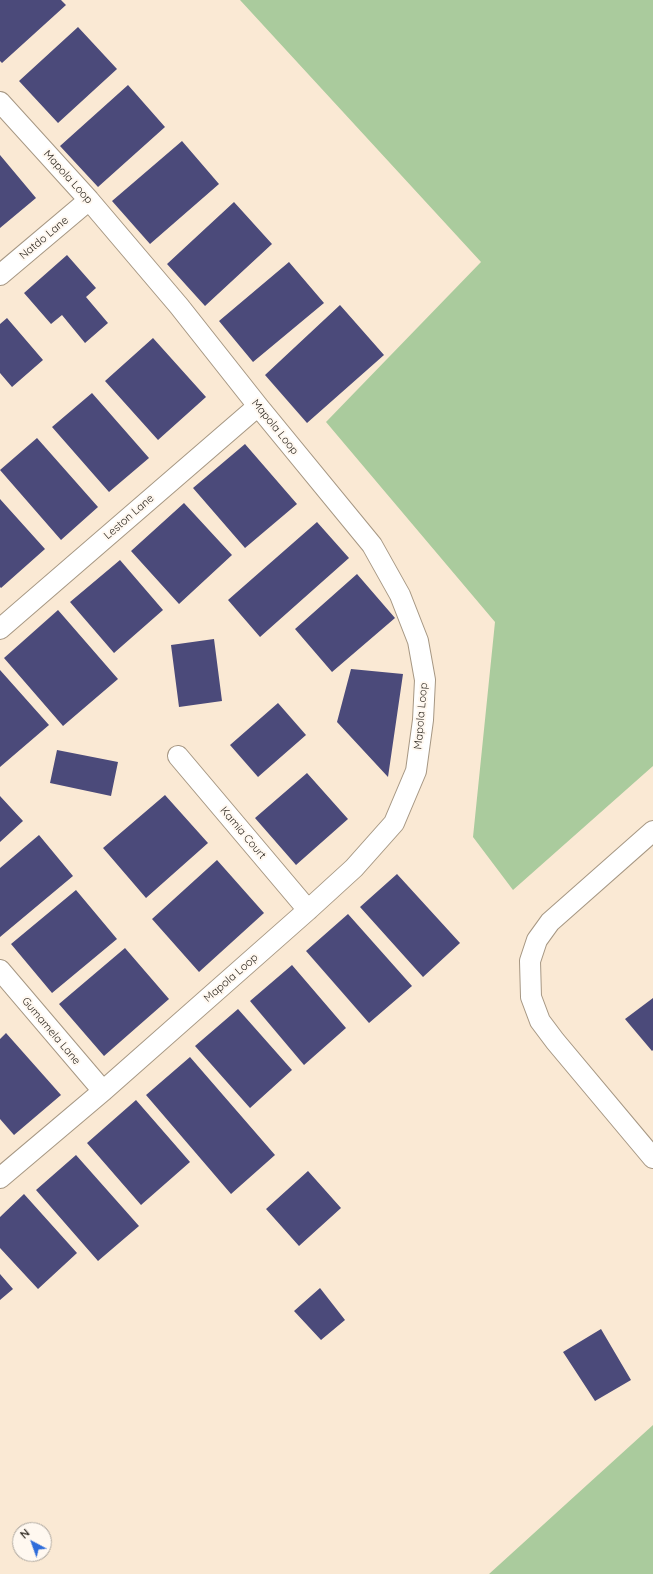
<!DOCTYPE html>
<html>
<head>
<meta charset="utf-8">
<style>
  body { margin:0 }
  #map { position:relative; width:653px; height:1574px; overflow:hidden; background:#fae9d4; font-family:Quicksand,sans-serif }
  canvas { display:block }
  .north { position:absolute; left:12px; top:1522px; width:40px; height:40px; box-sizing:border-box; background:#fff8f0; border:1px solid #aba59d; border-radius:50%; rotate:319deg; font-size:11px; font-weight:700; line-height:16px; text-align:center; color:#2e2820 }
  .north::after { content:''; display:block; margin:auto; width:14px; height:18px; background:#2e6cda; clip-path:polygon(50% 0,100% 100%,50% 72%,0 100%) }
</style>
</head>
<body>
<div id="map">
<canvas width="653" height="1574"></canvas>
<div class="north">N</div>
</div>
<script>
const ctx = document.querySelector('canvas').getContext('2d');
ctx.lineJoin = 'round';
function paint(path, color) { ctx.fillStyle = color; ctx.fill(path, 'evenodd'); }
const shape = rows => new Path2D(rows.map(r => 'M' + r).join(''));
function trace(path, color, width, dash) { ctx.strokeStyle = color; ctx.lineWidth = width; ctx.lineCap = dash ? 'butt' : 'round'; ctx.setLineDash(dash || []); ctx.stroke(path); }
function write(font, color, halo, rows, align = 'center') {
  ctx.font = font + ' Quicksand,sans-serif'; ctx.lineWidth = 4; ctx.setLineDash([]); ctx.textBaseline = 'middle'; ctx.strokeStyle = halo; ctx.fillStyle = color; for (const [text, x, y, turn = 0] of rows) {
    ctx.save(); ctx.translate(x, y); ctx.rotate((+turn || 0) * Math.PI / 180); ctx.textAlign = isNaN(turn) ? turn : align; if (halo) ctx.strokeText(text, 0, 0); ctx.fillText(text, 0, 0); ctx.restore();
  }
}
paint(shape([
  [240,0,653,0,653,766,513,890,473,837,495,622,326,422,481,262],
  [653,1425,653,1574,489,1574]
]), '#aacb9d');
paint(shape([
  [0,0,61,0,66,5,2,63,0,61],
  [78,27,117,69,58,123,19,81],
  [128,85,165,127,98,187,60,146],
  [182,141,219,184,150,244,112,201],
  [0,155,36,198,0,228],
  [234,202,272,244,205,306,167,264],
  [67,255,96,288,86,297,108,323,85,343,62,315,51,324,24,293],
  [289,262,324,303,253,362,219,321],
  [340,305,384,355,307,423,265,375],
  [7,318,43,360,12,387,0,373,0,324],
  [153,338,206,397,158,440,105,381],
  [92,393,149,458,109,492,52,427],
  [37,438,98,507,61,540,0,470],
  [245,444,297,504,245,548,193,488],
  [0,499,45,549,1,588,0,587],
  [184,503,232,555,179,604,131,551],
  [317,522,349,558,260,637,228,600],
  [120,560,163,610,114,653,70,602],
  [357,574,395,618,332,672,295,629],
  [58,610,118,679,63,726,4,658],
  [214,639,222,701,179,707,171,645],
  [351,669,403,674,388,777,337,722],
  [0,670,49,725,0,767],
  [278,703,306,735,258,777,230,745],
  [57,750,118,762,111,796,50,783],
  [307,773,348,819,296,865,255,818],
  [165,795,208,843,146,898,103,848],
  [0,796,23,821,0,842],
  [39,835,73,876,0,937,0,868],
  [217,860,264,913,199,972,152,919],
  [397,874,460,943,423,977,360,907],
  [76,890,117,939,52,993,11,944],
  [348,914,412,986,369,1023,306,951],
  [125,948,169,999,104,1056,59,1004],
  [292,965,346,1028,304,1065,250,1001],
  [653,998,653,1050,652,1051,625,1019],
  [238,1009,292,1070,250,1108,195,1046],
  [6,1033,61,1095,14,1135,0,1119,0,1039],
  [190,1057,275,1155,231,1194,146,1095],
  [136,1100,190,1162,141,1205,87,1143],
  [76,1155,139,1226,98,1261,36,1190],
  [308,1171,341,1208,299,1246,266,1209],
  [24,1194,77,1253,38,1289,0,1248,0,1217],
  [0,1274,13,1289,0,1300],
  [320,1288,345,1320,321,1340,294,1311],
  [601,1329,631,1380,595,1401,563,1352]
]), '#4b4a7a');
const minor = shape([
  [0,102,89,200,179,306,258,406,372,545,400,595,418,641,425,680,423,720,416,771,394,823,354,868,308,910,103,1091,0,1178],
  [0,275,89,200],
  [0,629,258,406],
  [178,756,308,910],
  [653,831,550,922,537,940,530,961,531,997,540,1021,555,1041,653,1158],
  [0,970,103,1091]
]);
trace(minor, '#a69783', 22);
trace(minor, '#fff', 20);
write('11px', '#2e2820', '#fff8f0', [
  ["Mapola Loop",68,177,48],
  ["Natdo Lane",44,238,-40],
  ["Mapola Loop",275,427,51],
  ["Leston Lane",129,517,-41],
  ["Mapola Loop",421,716,-85],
  ["Kamia Court",243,833,50],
  ["Mapola Loop",231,978,-41],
  ["Gumamela Lane",51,1031,50]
]);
</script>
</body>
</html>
